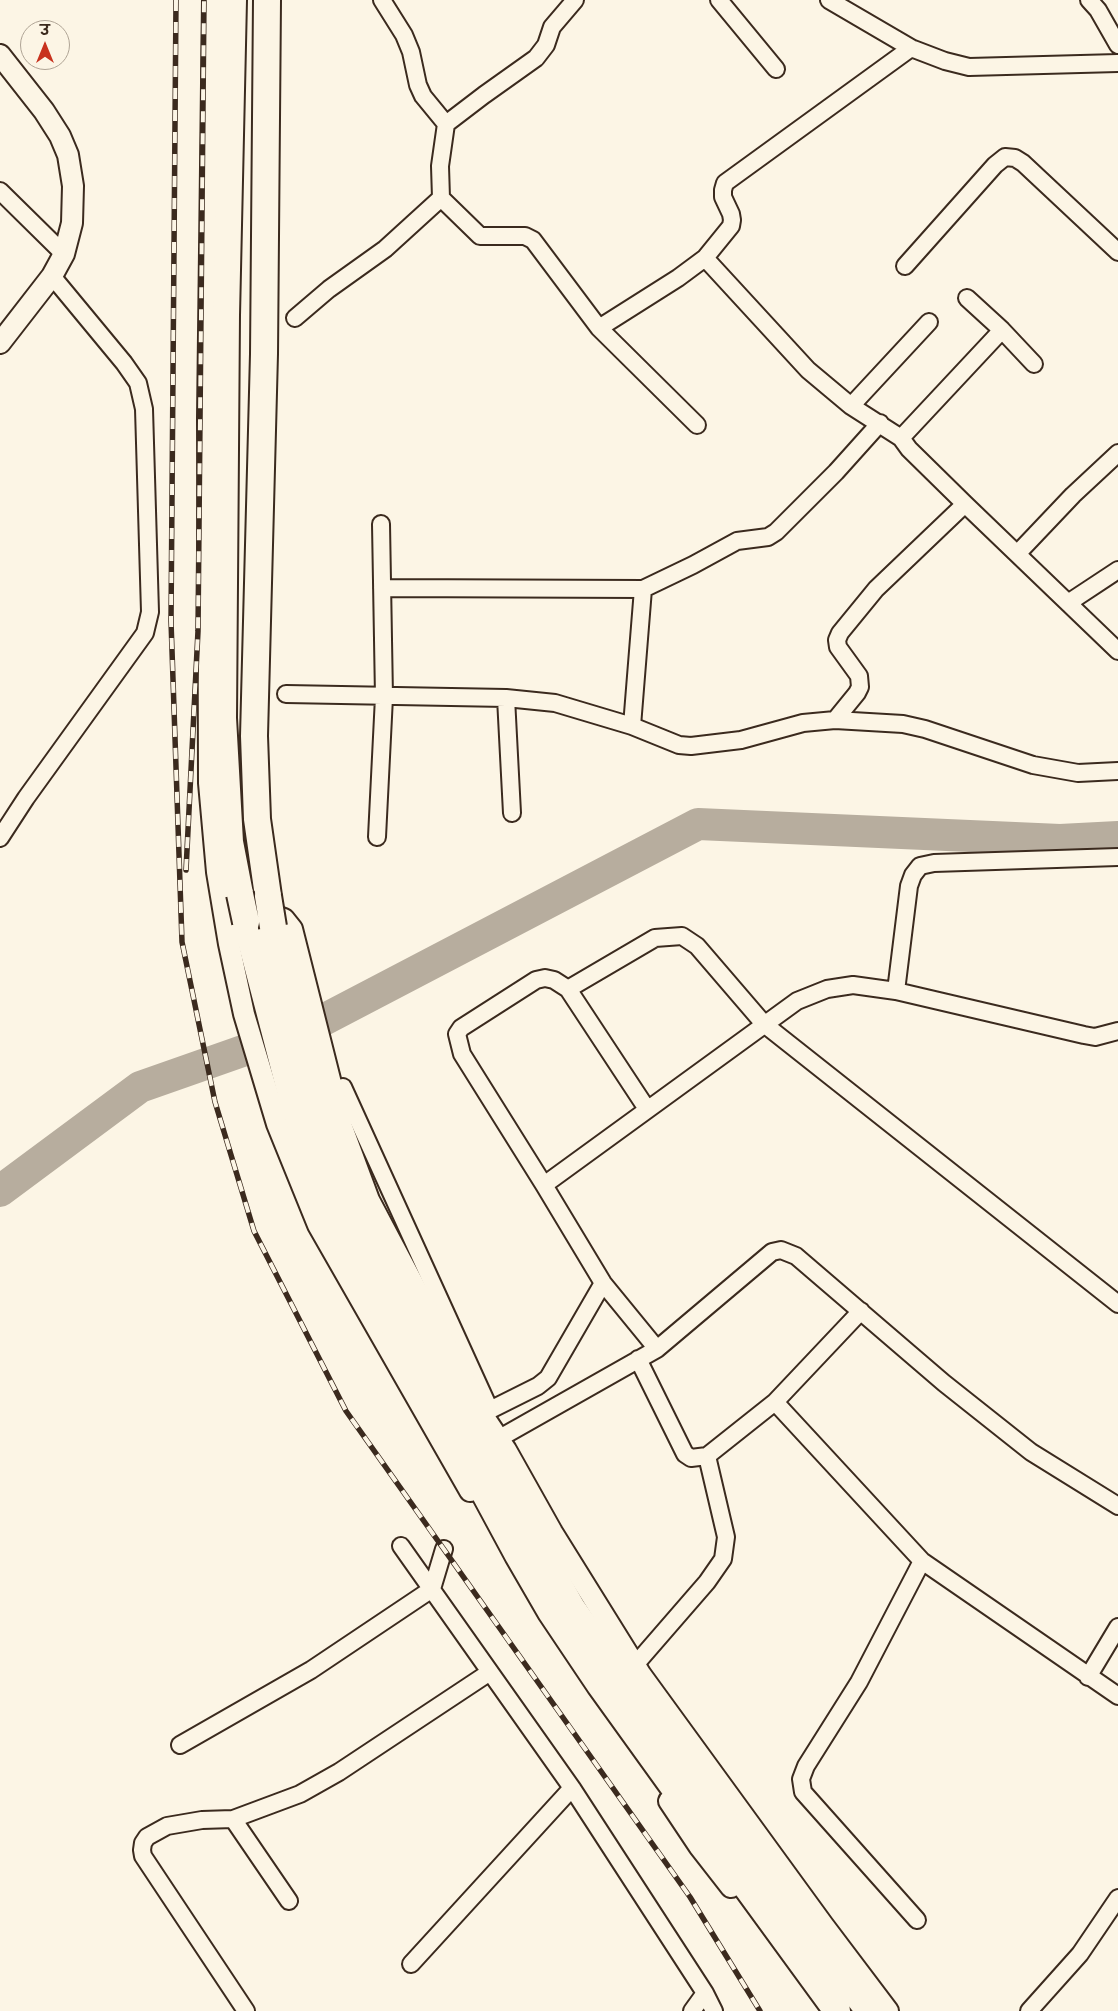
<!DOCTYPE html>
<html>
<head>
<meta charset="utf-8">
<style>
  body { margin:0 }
  #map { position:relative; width:1118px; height:2011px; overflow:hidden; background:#fcf5e5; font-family:Itim,"Playpen Sans Deva",sans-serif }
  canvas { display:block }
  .north { position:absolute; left:20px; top:20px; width:50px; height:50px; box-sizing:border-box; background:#fcf5e5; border:1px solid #afa495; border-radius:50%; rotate:0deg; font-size:14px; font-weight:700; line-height:20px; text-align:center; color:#3b2a1e }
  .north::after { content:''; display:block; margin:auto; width:18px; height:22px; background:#c8321e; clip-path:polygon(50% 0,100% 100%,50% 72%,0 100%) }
</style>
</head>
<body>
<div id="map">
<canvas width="1118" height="2011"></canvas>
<div class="north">उ</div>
</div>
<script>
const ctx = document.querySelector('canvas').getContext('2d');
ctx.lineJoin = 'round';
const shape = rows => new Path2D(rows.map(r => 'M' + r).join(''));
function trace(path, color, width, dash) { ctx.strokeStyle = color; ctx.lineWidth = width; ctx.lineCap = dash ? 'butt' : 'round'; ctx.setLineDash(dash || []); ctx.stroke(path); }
trace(shape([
  [0,1191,140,1087,308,1028,698,824,1060,840,1118,837]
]), '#b7ad9e', 32);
const minor = shape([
  [382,0,404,35,411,52,418,85,423,96,446,124],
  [575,0,552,27,546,45,536,58,484,95,446,124,440,166,441,198,480,236,525,236,533,240,599,328,697,425],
  [719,0,776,69],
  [829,0,911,48,945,61,969,67,1118,63],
  [1089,0,1098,10,1118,45],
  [0,191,64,254],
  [705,258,808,370,851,406,901,438,909,449,965,504,1118,651],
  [905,266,995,165,1005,157,1015,158,1023,163,1118,252],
  [967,298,1002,330,1034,364],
  [295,318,329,289,385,249,441,198],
  [599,328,678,278,705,258,731,226,732,220,731,214,723,197,723,190,725,183,911,48],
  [851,406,929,322],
  [901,438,1002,330],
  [1017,554,1073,495,1118,453],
  [382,588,643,589,693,565,737,541,768,537,776,532,836,472,880,423],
  [1068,603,1118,570],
  [286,694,506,698,555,703,632,726,679,745,691,746,741,740,803,723,835,720,903,724,925,729,1033,765,1078,773,1118,771],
  [506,698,512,813],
  [835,720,857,693,860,687,859,676,838,647,837,640,840,633,876,589,965,504],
  [632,726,643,589],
  [377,837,384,697,381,524],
  [0,838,26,798,145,633,150,612,144,409,138,383,124,363,52,276],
  [568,989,655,938,682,936,697,946,764,1024,1118,1304],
  [896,991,909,886,913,875,920,866,934,863,1118,857],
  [343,1087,490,1410],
  [647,1109,568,989,554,980,545,978,536,980,461,1028,457,1034,462,1054,544,1185,603,1283,657,1349],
  [544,1185,797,1001,827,989,853,985,896,991,1084,1035,1095,1037,1118,1031],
  [638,1359,685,1454,691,1458,707,1456,775,1402,922,1561,1118,1696],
  [775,1402,861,1311],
  [482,1414,538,1386,548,1378,603,1283],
  [498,1439,657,1349,772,1252,781,1250,796,1256,944,1383,1031,1452,1118,1506],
  [401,1546,572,1788,705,1993],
  [635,1665,707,1582,723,1559,726,1537,707,1456],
  [1088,1677,1118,1627],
  [180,1745,311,1670,432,1589,444,1549],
  [233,1819,289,1901],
  [917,1920,803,1792,801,1779,806,1766,859,1682,922,1561],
  [411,1964,572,1788],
  [246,2011,143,1856,142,1850,143,1843,147,1837,167,1826,202,1820,233,1819,300,1794,339,1772,490,1672],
  [692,2011,705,1993,714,2011],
  [1029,2011,1080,1954,1118,1898]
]);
const tertiary = shape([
  [213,0,208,418,209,783,217,872,229,944,244,1014,277,1124,318,1225,470,1491],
  [0,55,44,111,60,136,68,155,73,186,72,223,64,254,52,276,0,343],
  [260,910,284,919,292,929,342,1127,369,1200,482,1414,506,1450,552,1532,641,1675,823,1925,888,2011],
  [669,1801,699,1846,731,1887]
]);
const trunk = shape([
  [233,0,226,315,223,718,230,842,240,894],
  [267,0,264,354,254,736,257,819,268,896],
  [246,922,293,1102,333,1221,402,1340,518,1555,551,1612,600,1685,672,1785,837,2011],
  [273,927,314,1099,354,1210,480,1444,572,1608,670,1748,869,2011]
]);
trace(minor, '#3b2a1e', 20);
trace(tertiary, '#3b2a1e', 24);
trace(trunk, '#3b2a1e', 30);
trace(minor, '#fcf5e5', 16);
trace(tertiary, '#fcf5e5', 20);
trace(trunk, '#fcf5e5', 26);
const rail = shape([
  [176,0,171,621,182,942,215,1102,254,1231,346,1411,690,1897,760,2011],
  [186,870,198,631,204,0]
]);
trace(rail, '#3b2a1e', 5.5);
trace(rail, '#fcf5e5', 4, [11]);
const trunkBridge = shape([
  [240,894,246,922],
  [268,896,273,927]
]);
trace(trunkBridge, '#3b2a1e', 30, []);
trace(trunkBridge, '#fcf5e5', 26);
</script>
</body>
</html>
